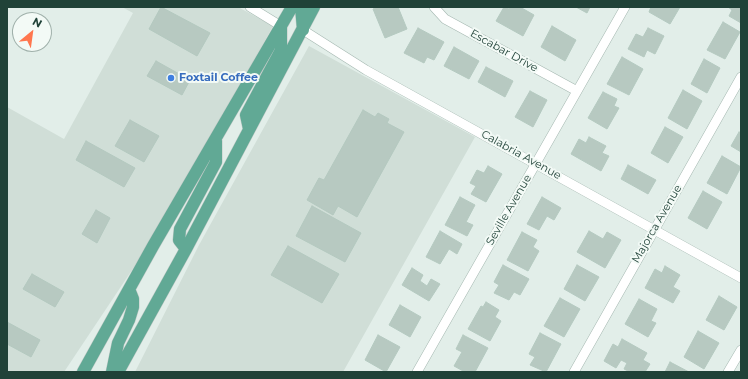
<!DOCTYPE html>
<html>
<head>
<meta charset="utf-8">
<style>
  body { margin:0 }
  #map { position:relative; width:748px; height:379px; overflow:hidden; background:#e2eee9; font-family:Montserrat,sans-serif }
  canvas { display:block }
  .frame { position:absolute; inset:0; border:8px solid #204238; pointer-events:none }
  .north { position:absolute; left:12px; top:12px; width:40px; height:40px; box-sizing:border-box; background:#f3faf6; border:1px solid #9fb0aa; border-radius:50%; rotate:29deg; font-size:11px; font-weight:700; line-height:16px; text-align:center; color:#204238 }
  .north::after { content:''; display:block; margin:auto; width:14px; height:18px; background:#ff774f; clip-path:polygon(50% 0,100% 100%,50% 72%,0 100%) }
</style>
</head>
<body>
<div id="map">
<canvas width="748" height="379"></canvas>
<div class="frame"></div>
<div class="north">N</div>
</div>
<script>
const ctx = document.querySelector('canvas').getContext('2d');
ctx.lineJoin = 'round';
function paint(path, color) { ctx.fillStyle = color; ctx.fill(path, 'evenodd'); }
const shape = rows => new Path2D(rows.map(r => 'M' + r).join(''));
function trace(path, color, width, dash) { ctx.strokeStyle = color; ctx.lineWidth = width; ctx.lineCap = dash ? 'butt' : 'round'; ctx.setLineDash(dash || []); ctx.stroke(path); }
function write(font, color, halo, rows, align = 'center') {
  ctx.font = font + ' Montserrat,sans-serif'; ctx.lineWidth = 4; ctx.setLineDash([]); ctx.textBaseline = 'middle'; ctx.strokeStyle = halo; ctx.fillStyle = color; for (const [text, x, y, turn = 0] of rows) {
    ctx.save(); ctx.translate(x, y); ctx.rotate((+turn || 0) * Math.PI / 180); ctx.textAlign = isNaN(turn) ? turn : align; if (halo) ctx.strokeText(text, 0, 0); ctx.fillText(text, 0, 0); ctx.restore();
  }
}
paint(shape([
  [122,7,238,7,273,26,224,115,213,135,210,135,210,139,144,252,64,372,7,372,7,107,64,139,133,13],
  [309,46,475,137,343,372,135,372,199,245]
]), '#d0ded7');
const building = shape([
  [161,7,210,33,197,56,149,29,161,7],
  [377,7,398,7,407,29,385,38,373,9,377,7],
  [504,7,509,9,510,7,520,7,534,15,523,36,496,21,504,7],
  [576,7,590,7,587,13,576,7],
  [651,7,680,7,670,24,649,12,651,7],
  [728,7,741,7,741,23,729,16,732,10,728,7],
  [723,22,740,32,725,59,707,50,723,22],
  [552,26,576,40,565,61,541,47,552,26],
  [418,28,444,42,434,60,427,57,424,63,404,53,418,28],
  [648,28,664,36,655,54,647,50,644,57,628,49,636,34,643,37,648,28],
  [454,47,479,61,469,79,444,66,454,47],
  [622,57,643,69,629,95,607,84,622,57],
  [704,59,720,68,707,93,691,84,704,59],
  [156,61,190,80,182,95,147,76,156,61],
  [486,67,513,81,505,97,478,82,486,67],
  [683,90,702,101,687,129,668,118,683,90],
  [530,91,547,100,533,127,515,117,530,91],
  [603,92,617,99,614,106,619,108,607,129,588,118,603,92],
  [363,110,375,117,378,113,389,119,387,123,404,132,357,217,338,206,333,215,307,200,319,178,324,180,363,110],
  [130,120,159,136,144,162,115,146,130,120],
  [665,127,683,137,668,163,651,153,665,127],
  [739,132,741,133,741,152,731,146,739,132],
  [589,137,606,146,602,153,609,156,601,171,571,154,579,139,586,143,589,137],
  [86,141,135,168,124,187,76,160,86,141],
  [722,156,741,167,727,194,707,183,722,156],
  [628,165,656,180,648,194,621,179,628,165],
  [488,166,502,174,486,202,471,194,476,186,470,183,477,170,484,173,488,166],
  [703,191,722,202,707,229,688,218,703,191],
  [460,197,475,205,466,222,473,225,467,236,445,225,460,197],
  [542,197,561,208,554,220,547,216,539,230,527,224,542,197],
  [312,206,361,233,345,262,296,236,312,206],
  [96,210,110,218,97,243,82,234,96,210],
  [440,231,462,244,457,254,449,249,440,264,426,257,440,231],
  [589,231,603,239,607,232,621,240,605,268,577,252,589,231],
  [522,232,537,240,533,247,539,251,528,271,507,260,522,232],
  [288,246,339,274,322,303,271,275,288,246],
  [503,265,529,279,520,295,514,292,509,300,494,293,499,285,494,282,503,265],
  [577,265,599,277,585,301,564,289,577,265],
  [665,266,680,275,673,287,680,291,673,303,645,288,655,269,662,273,665,266],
  [412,268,423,275,420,281,427,286,431,279,440,284,429,301,402,285,412,268],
  [32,274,64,292,55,307,23,289,32,274],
  [719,296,737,307,724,330,706,320,719,296],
  [560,298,580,309,564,337,544,326,560,298],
  [639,299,657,309,651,321,656,323,648,337,625,324,639,299],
  [486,302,499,310,495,317,501,321,490,341,468,329,481,306,483,307,486,302],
  [400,305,421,317,410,337,389,325,400,305],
  [7,322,40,340,31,357,7,344,7,322],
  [698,331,719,343,704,369,684,357,698,331],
  [540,333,561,344,546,372,530,365,535,357,529,354,540,333],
  [378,335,400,347,386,372,365,360,378,335],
  [463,335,488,348,475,372,465,372,454,366,462,352,456,349,463,335],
  [622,339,647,353,643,360,650,364,645,372,630,372,624,369,627,363,621,360,616,368,604,361,613,344,618,347,622,339],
  [670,362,689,372,665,372,670,362]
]);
paint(building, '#b7c9c1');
trace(building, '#b4c9c0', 1);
const minor = shape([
  [250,7,281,26],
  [434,7,445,19,577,91],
  [303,30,366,70,741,278],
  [417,372,625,7],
  [574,372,741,77],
  [728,372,741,350]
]);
const primary = shape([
  [301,7,303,30],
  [249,129,246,115,281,50,281,28],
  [186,249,179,240,180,229,216,162,216,141],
  [83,372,153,246,292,7],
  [112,372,118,343,129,320,133,307,133,299,129,289],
  [118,372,186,249,314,7]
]);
trace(minor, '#a4b7b0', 10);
trace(primary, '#c1cac7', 13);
trace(minor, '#fff', 9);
trace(primary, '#61a995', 12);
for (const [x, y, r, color] of [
  [171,78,4,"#3f7fe0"]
]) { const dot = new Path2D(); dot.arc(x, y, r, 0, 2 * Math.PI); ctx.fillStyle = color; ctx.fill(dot); trace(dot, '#f3faf6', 1.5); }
write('11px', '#204238', '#f3faf6', [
  ["Escabar Drive",504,51,29],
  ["Calabria Avenue",521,155,29],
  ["Seville Avenue",509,210,-60],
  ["Majorca Avenue",657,224,-60]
]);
write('bold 11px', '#366cbe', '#f3faf6', [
  ["Foxtail Coffee",179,78]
], 'left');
</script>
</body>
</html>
